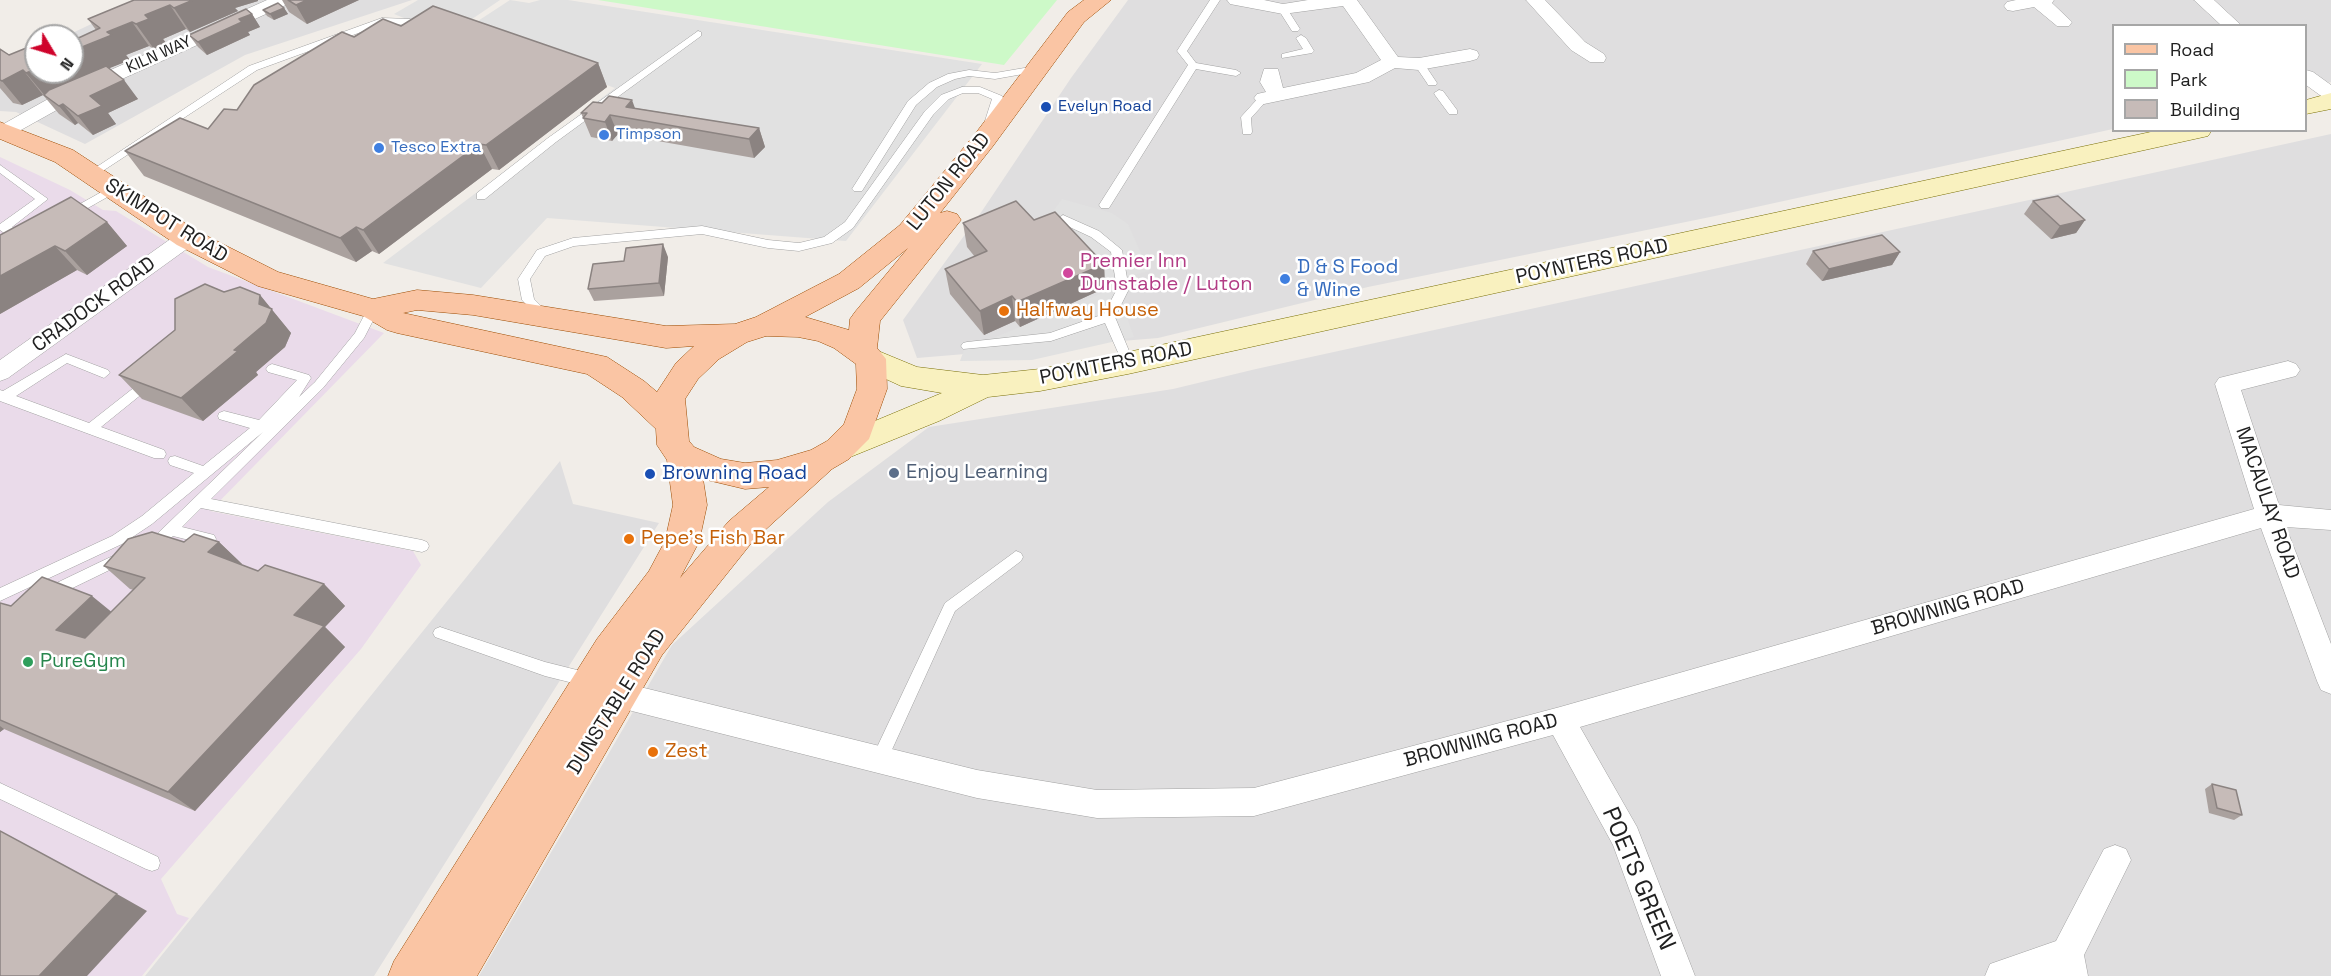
<!DOCTYPE html>
<html>
<head>
<meta charset="utf-8">
<style>
  body { margin:0 }
  #map { position:relative; width:2331px; height:976px; overflow:hidden; background:#f1ede8; font-family:"Space Grotesk",sans-serif }
  canvas { display:block }
  .legend { position:absolute; left:2112px; top:24px; width:195px; height:108px; box-sizing:border-box; background:#fff; border:2px solid #a6a6a6; margin:0; padding:8px 10px; list-style:none; font-size:18px; color:#212121 }
  .legend li { display:flex; align-items:center; gap:12px; height:30px }
  .legend b { width:30px; border:2px solid #a6a6a6 }
  .north { position:absolute; left:24px; top:24px; width:60px; height:60px; box-sizing:border-box; background:#fff; border:2px solid #a6a6a6; border-radius:50%; rotate:128deg; font-size:16px; font-weight:700; line-height:24px; text-align:center; color:#212121 }
  .north::after { content:''; display:block; margin:auto; width:21px; height:27px; background:#cf032b; clip-path:polygon(50% 0,100% 100%,50% 72%,0 100%) }
</style>
</head>
<body>
<div id="map">
<canvas width="2331" height="976"></canvas>
<ul class="legend">
<li><b style="height:8px;background:#fac5a4"></b>Road</li>
<li><b style="height:16px;background:#cdf9c8"></b>Park</li>
<li><b style="height:16px;background:#c6bbb8"></b>Building</li>
</ul>
<div class="north">N</div>
</div>
<script>
const ctx = document.querySelector('canvas').getContext('2d');
ctx.lineJoin = 'round';
function paint(path, color) { ctx.fillStyle = color; ctx.fill(path, 'evenodd'); }
const shape = rows => new Path2D(rows.map(r => 'M' + r).join(''));
function trace(path, color, width, dash) { ctx.strokeStyle = color; ctx.lineWidth = width; ctx.lineCap = dash ? 'butt' : 'round'; ctx.setLineDash(dash || []); ctx.stroke(path); }
function write(font, color, halo, rows, align = 'center') {
  ctx.font = font + ' "Space Grotesk",sans-serif'; ctx.lineWidth = 5; ctx.setLineDash([]); ctx.textBaseline = 'middle'; ctx.strokeStyle = halo; ctx.fillStyle = color; for (const [text, x, y, turn = 0] of rows) {
    ctx.save(); ctx.translate(x, y); ctx.rotate((+turn || 0) * Math.PI / 180); ctx.textAlign = isNaN(turn) ? turn : align; if (halo) ctx.strokeText(text, 0, 0); ctx.fillText(text, 0, 0); ctx.restore();
  }
}
paint(shape([
  [142,0,412,0,245,55,85,144,16,112,0,111,0,68,36,72,72,72,72,36,66,36],
  [1128,0,2331,0,2331,82,2306,87,2306,26,2114,26,2113,129,1715,216,1368,287,1158,338,917,358,903,320,982,211,1071,78],
  [2331,134,2331,976,479,976,672,645,828,502,929,427,1173,389,1256,369],
  [560,461,573,504,659,523,374,976,145,976]
]), '#dfdedf');
paint(shape([
  [0,157,70,190,103,210,116,211,208,267,384,333,210,511,413,551,421,565,361,649,161,879,177,914,189,918,142,976,0,976]
]), '#eadbea');
paint(shape([
  [598,0,1057,0,1004,65]
]), '#cdf9c8');
paint(shape([
  [418,0,500,0,456,30,404,28,404,18,394,14],
  [510,0,529,3,540,0,568,0,982,64,846,241,547,218,481,288,383,263,615,88,461,32],
  [1062,199,1112,213,1128,224,1149,271,1133,275,1129,290,1122,303,1134,337,1032,360,960,361,964,350,1110,290,1055,230,1042,226]
]), '#e1e1e1');
const lane = shape([
  [1210,0,1220,0,1187,51,1196,63,1236,70,1241,73,1236,76,1196,69,1109,208,1101,208,1099,205,1188,65,1177,51,1210,0],
  [1280,7,1286,7,1300,29,1298,31,1292,31,1278,9,1280,7],
  [382,18,410,19,415,22,410,25,383,24,257,70,95,176,91,177,86,174,249,66,382,18],
  [698,31,701,32,701,36,556,142,485,199,477,199,477,193,548,138,698,31],
  [1301,35,1306,38,1314,51,1312,53,1282,58,1282,54,1303,49,1296,38,1301,35],
  [1419,61,1423,62,1437,83,1436,85,1428,85,1427,83,1414,64,1419,61],
  [1036,66,1041,69,1040,71,995,79,969,76,955,79,937,87,916,105,862,191,854,191,852,189,908,101,929,83,948,74,969,70,995,73,1036,66],
  [962,87,980,87,1002,96,1003,98,993,126,989,127,984,124,992,99,978,93,963,93,949,99,933,115,853,228,832,243,799,251,768,248,702,234,574,246,545,256,530,279,534,299,549,314,551,317,549,320,541,320,522,300,518,279,537,250,573,238,702,226,768,240,799,243,824,237,845,222,925,111,941,95,962,87],
  [1439,90,1443,91,1457,110,1457,114,1449,114,1435,95,1434,93,1439,90],
  [1264,95,1269,98,1251,118,1252,132,1251,134,1243,134,1241,117,1260,96,1264,95],
  [0,165,48,199,12,227,24,236,24,242,16,242,0,230,0,224,35,199,0,173,0,165],
  [114,185,118,187,118,191,72,217,68,218,62,214,114,185],
  [1063,215,1099,231,1122,250,1129,289,1115,317,1134,363,1132,366,1124,366,1105,323,1051,341,963,349,961,346,963,343,967,342,1050,333,1104,314,1117,289,1111,252,1091,237,1059,222,1057,219,1063,215],
  [373,305,379,309,364,338,323,388,211,499,422,540,427,542,429,546,427,550,422,552,201,508,182,527,214,535,216,539,214,543,209,545,173,536,165,544,154,549,144,549,142,545,144,541,155,536,263,432,152,524,122,544,0,601,0,588,112,536,142,516,194,473,170,465,168,461,170,457,175,456,203,466,250,428,219,419,218,416,219,413,224,411,259,420,297,380,268,372,266,369,268,366,272,364,309,375,311,378,299,397,315,382,355,333,369,306,373,305],
  [66,354,108,370,110,373,104,378,67,363,16,396,89,423,145,379,153,379,155,382,153,385,101,427,164,450,166,454,164,458,154,458,0,401,0,390,3,391,66,354],
  [1016,551,1021,553,1023,557,1021,561,955,611,885,765,879,767,873,765,871,760,945,603,1016,551],
  [121,552,126,554,128,558,126,562,54,597,49,599,44,597,42,593,44,589,121,552],
  [440,627,545,662,589,673,594,675,597,680,594,685,589,687,545,676,435,637,433,633,435,629,440,627],
  [0,783,158,857,160,863,158,869,152,871,146,869,0,799,0,783]
]);
const street = shape([
  [267,0,291,0,288,4,71,102,12,135,0,136,0,126,57,94,267,0],
  [1227,0,1264,0,1283,4,1308,0,1357,0,1398,57,1419,58,1470,49,1477,51,1479,55,1477,59,1470,61,1419,70,1395,68,1369,82,1264,104,1257,102,1254,98,1257,94,1266,92,1260,82,1264,69,1278,69,1283,88,1356,73,1381,60,1343,6,1283,14,1230,4,1227,0],
  [1526,0,1545,0,1585,42,1604,54,1606,58,1604,62,1590,62,1571,50,1526,0],
  [2016,0,2054,0,2052,3,2072,22,2069,26,2057,26,2034,7,2013,11,2007,10,2004,6,2007,2,2016,0],
  [2194,0,2214,0,2242,26,2222,26,2194,0],
  [2306,70,2313,72,2331,85,2331,100,2324,98,2306,85,2306,70],
  [187,231,195,233,198,238,195,243,8,378,0,381,0,360,179,233,187,231],
  [2288,361,2296,364,2300,370,2296,376,2241,390,2279,505,2331,510,2331,530,2286,527,2331,644,2331,694,2321,690,2317,681,2261,528,1580,727,1637,827,1695,976,1661,976,1613,845,1553,735,1254,816,1097,818,977,798,620,708,610,704,606,695,610,686,620,682,977,770,1097,790,1254,788,1560,707,2254,509,2215,384,2219,378,2288,361],
  [2115,845,2126,849,2131,860,2084,955,2088,976,1985,976,1990,964,2056,941,2104,849,2115,845]
]);
const secondary = shape([
  [2331,93,2331,109,2306,114,2306,100,2331,93],
  [2160,130,2212,130,2208,136,2199,138,1128,374,1040,391,988,397,939,421,838,462,827,459,822,450,827,441,942,393,901,386,860,367,856,359,860,351,871,348,917,367,983,375,1040,369,1128,352,2160,130]
]);
const primary = shape([
  [1084,0,1111,0,1084,22,993,146,940,213,947,211,957,214,961,220,880,321,877,348,886,359,887,389,869,439,849,459,832,469,753,541,662,655,477,976,388,976,394,961,597,639,649,571,665,541,673,505,667,460,657,445,656,429,622,397,587,374,397,333,387,330,363,316,258,286,177,245,55,162,0,139,0,122,73,150,197,231,278,272,373,299,417,290,473,295,666,326,735,324,756,317,839,274,900,225,975,134,1068,12,1084,0],
  [908,248,855,312,850,319,849,330,805,317,859,288,908,248],
  [417,310,473,315,666,348,694,346,676,363,657,392,644,381,607,357,403,313,417,310],
  [766,336,798,337,818,341,834,348,856,364,857,389,844,424,827,441,811,450,777,460,745,463,721,459,694,447,689,441,685,399,698,379,719,359,747,342,766,336],
  [703,479,745,489,769,487,729,521,680,578,699,542,707,505,703,479]
]);
trace(lane, '#a2a2a2', 1);
trace(street, '#a2a2a2', 1);
trace(secondary, '#7a7007', 1);
trace(primary, '#9c4c03', 1);
paint(lane, '#fff');
paint(street, '#fff');
paint(secondary, '#f9f1bf');
paint(primary, '#fac5a4');
paint(shape([
  [134,0,258,1,235,8,238,11,190,32,186,29,163,39,166,43,154,49,149,46,126,55,130,60,109,68,138,99,108,113,116,124,93,135,78,123,75,125,59,114,43,95,22,105,13,103,0,88,0,49,36,72,96,30,88,19],
  [282,0,359,0,307,24,289,12],
  [284,8,288,14,274,20,267,16,263,10],
  [252,14,260,27,248,32,250,35,207,55,198,47,189,35],
  [401,26,598,63,607,87,499,170,492,169,379,254,372,251,356,262,144,176,125,151,208,129,354,37],
  [635,108,759,128,765,147,754,158,618,134,612,141,591,137,581,113],
  [2033,201,2085,220,2076,233,2051,239,2024,214],
  [1034,220,1104,264,1105,288,1020,327,1015,321,984,335,950,294,945,269,975,257,967,247,963,223],
  [107,222,127,246,87,275,77,270,0,314,0,235],
  [1813,251,1900,252,1892,265,1822,281,1806,264],
  [668,257,664,296,594,301,588,289],
  [224,292,260,295,291,333,285,347,256,372,258,375,203,421,142,399,119,375],
  [184,542,219,542,242,564,241,565,258,571,324,584,345,606,325,627,345,647,195,811,4,729,0,732,0,603,11,606,111,612,134,590,130,589,104,566],
  [2212,784,2242,815,2234,820,2209,813,2205,789]
]), '#aaa19e');
paint(shape([
  [193,0,258,0,258,1,235,8,238,11,190,32,174,8],
  [307,0,359,0,307,24,296,5],
  [170,5,186,29,163,39,166,43,154,49,136,24,145,15],
  [284,8,288,14,274,20,270,14],
  [252,14,260,27,248,32,250,35,207,55,198,42,239,19],
  [132,22,149,46,126,55,130,60,55,90,46,97,26,73,36,69,36,72,72,72,72,51,107,32],
  [598,63,607,87,499,170,486,145],
  [23,70,43,95,22,105,2,81],
  [124,80,138,99,108,113,116,124,93,135,78,116,90,96],
  [632,100,639,119,626,107],
  [63,104,78,123,75,125,59,106],
  [610,115,618,134,612,141,605,122],
  [759,128,765,147,754,158,749,139],
  [479,144,492,169,379,254,363,230],
  [2085,220,2076,233,2051,239,2060,226],
  [107,222,127,246,87,275,65,251],
  [356,227,372,251,356,262,340,238],
  [663,244,668,257,664,296,659,283],
  [55,246,77,270,0,314,0,276],
  [1900,252,1892,265,1822,281,1829,269],
  [1104,264,1105,288,1020,327,1017,302],
  [260,295,291,333,285,347,256,372,258,375,203,421,181,398,234,350,259,304],
  [1012,296,1015,321,984,335,980,311],
  [219,542,242,564,231,574,208,552],
  [324,584,345,606,325,627,345,647,195,811,168,792,294,615],
  [92,596,119,618,84,651,56,630],
  [0,726,4,729,0,732],
  [117,894,147,911,87,976,39,976]
]), '#8b8381');
const building = shape([
  [134,0,193,0,174,8,170,5,145,15,149,19,136,24,132,22,107,32,112,35,72,51,72,41,100,28,88,19,134,0],
  [288,0,307,0,296,5,288,0],
  [278,3,284,8,270,14,263,10,278,3],
  [433,6,598,63,486,145,479,144,363,230,356,227,340,238,125,151,180,118,208,129,224,109,237,110,254,85,342,32,354,37,383,19,401,26,433,6],
  [246,9,252,14,239,19,242,22,198,42,189,35,246,9],
  [36,44,36,65,34,66,36,69,26,73,23,70,2,81,0,80,0,49,9,55,36,44],
  [106,66,124,80,90,96,102,106,78,116,63,104,59,106,44,95,49,90,106,66],
  [609,96,632,100,626,107,759,128,749,139,610,115,605,122,583,118,587,113,581,113,593,102,602,103,609,96],
  [2058,196,2085,220,2060,226,2033,201,2058,196],
  [71,197,107,222,65,251,55,246,0,276,0,235,71,197],
  [1016,201,1034,220,1055,212,1104,264,1017,302,1012,296,980,311,945,269,987,251,963,223,1016,201],
  [1882,235,1900,252,1829,269,1813,251,1882,235],
  [663,244,659,283,588,289,593,264,624,261,626,248,663,244],
  [205,284,224,292,240,287,260,295,259,304,272,309,266,323,234,350,238,351,181,398,119,375,175,330,175,299,205,284],
  [152,532,184,542,194,534,219,542,208,552,258,571,265,565,324,584,294,615,324,626,168,792,0,720,0,603,11,606,42,577,92,596,56,630,85,638,145,578,104,566,128,539,152,532],
  [2212,784,2236,790,2242,815,2217,808,2212,784],
  [0,831,117,894,39,976,0,976,0,831]
]);
paint(building, '#c6bbb8');
trace(building, '#8b8381', 1.5);
for (const [x, y, r, color] of [
  [1046,107,6,"#1a4fb4"],
  [604,135,6,"#3f7fe0"],
  [379,148,6,"#3f7fe0"],
  [1068,273,6,"#d1479c"],
  [1285,279,6,"#3f7fe0"],
  [1004,311,6,"#e8710a"],
  [894,473,6,"#5c6f8a"],
  [650,474,6,"#1a4fb4"],
  [629,539,6,"#e8710a"],
  [28,662,6,"#2e9e5b"],
  [653,752,6,"#e8710a"]
]) { const dot = new Path2D(); dot.arc(x, y, r, 0, 2 * Math.PI); ctx.fillStyle = color; ctx.fill(dot); trace(dot, '#fff', 2); }
write('16px', '#212121', '#fff', [
  ["KILN WAY",159,55,-24]
]);
write('16px', '#164399', '#fff', [
  ["Evelyn Road",1058,107]
], 'left');
write('16px', '#366cbe', '#fff', [
  ["Timpson",616,135],
  ["Tesco Extra",391,148]
], 'left');
write('20px', '#212121', '#fff', [
  ["LUTON ROAD",949,182,-51],
  ["SKIMPOT ROAD",166,221,32],
  ["POYNTERS ROAD",1592,262,-12],
  ["CRADOCK ROAD",94,305,-36],
  ["POYNTERS ROAD",1116,364,-11],
  ["MACAULAY ROAD",2267,503,71],
  ["BROWNING ROAD",1948,608,-16],
  ["DUNSTABLE ROAD",617,702,-58],
  ["BROWNING ROAD",1481,741,-15]
]);
write('20px', '#b23c85', '#fff', [
  ["Premier Inn",1080,262],
  ["Dunstable / Luton",1080,285]
], 'left');
write('20px', '#366cbe', '#fff', [
  ["D & S Food",1297,268],
  ["& Wine",1297,291]
], 'left');
write('20px', '#c56008', '#fff', [
  ["Halfway House",1016,311],
  ["Pepe's Fish Bar",641,539],
  ["Zest",665,752]
], 'left');
write('20px', '#4e5e75', '#fff', [
  ["Enjoy Learning",906,473]
], 'left');
write('20px', '#164399', '#fff', [
  ["Browning Road",662,474]
], 'left');
write('20px', '#27864d', '#fff', [
  ["PureGym",40,662]
], 'left');
write('24px', '#212121', '#fff', [
  ["POETS GREEN",1638,879,67]
]);
</script>
</body>
</html>
